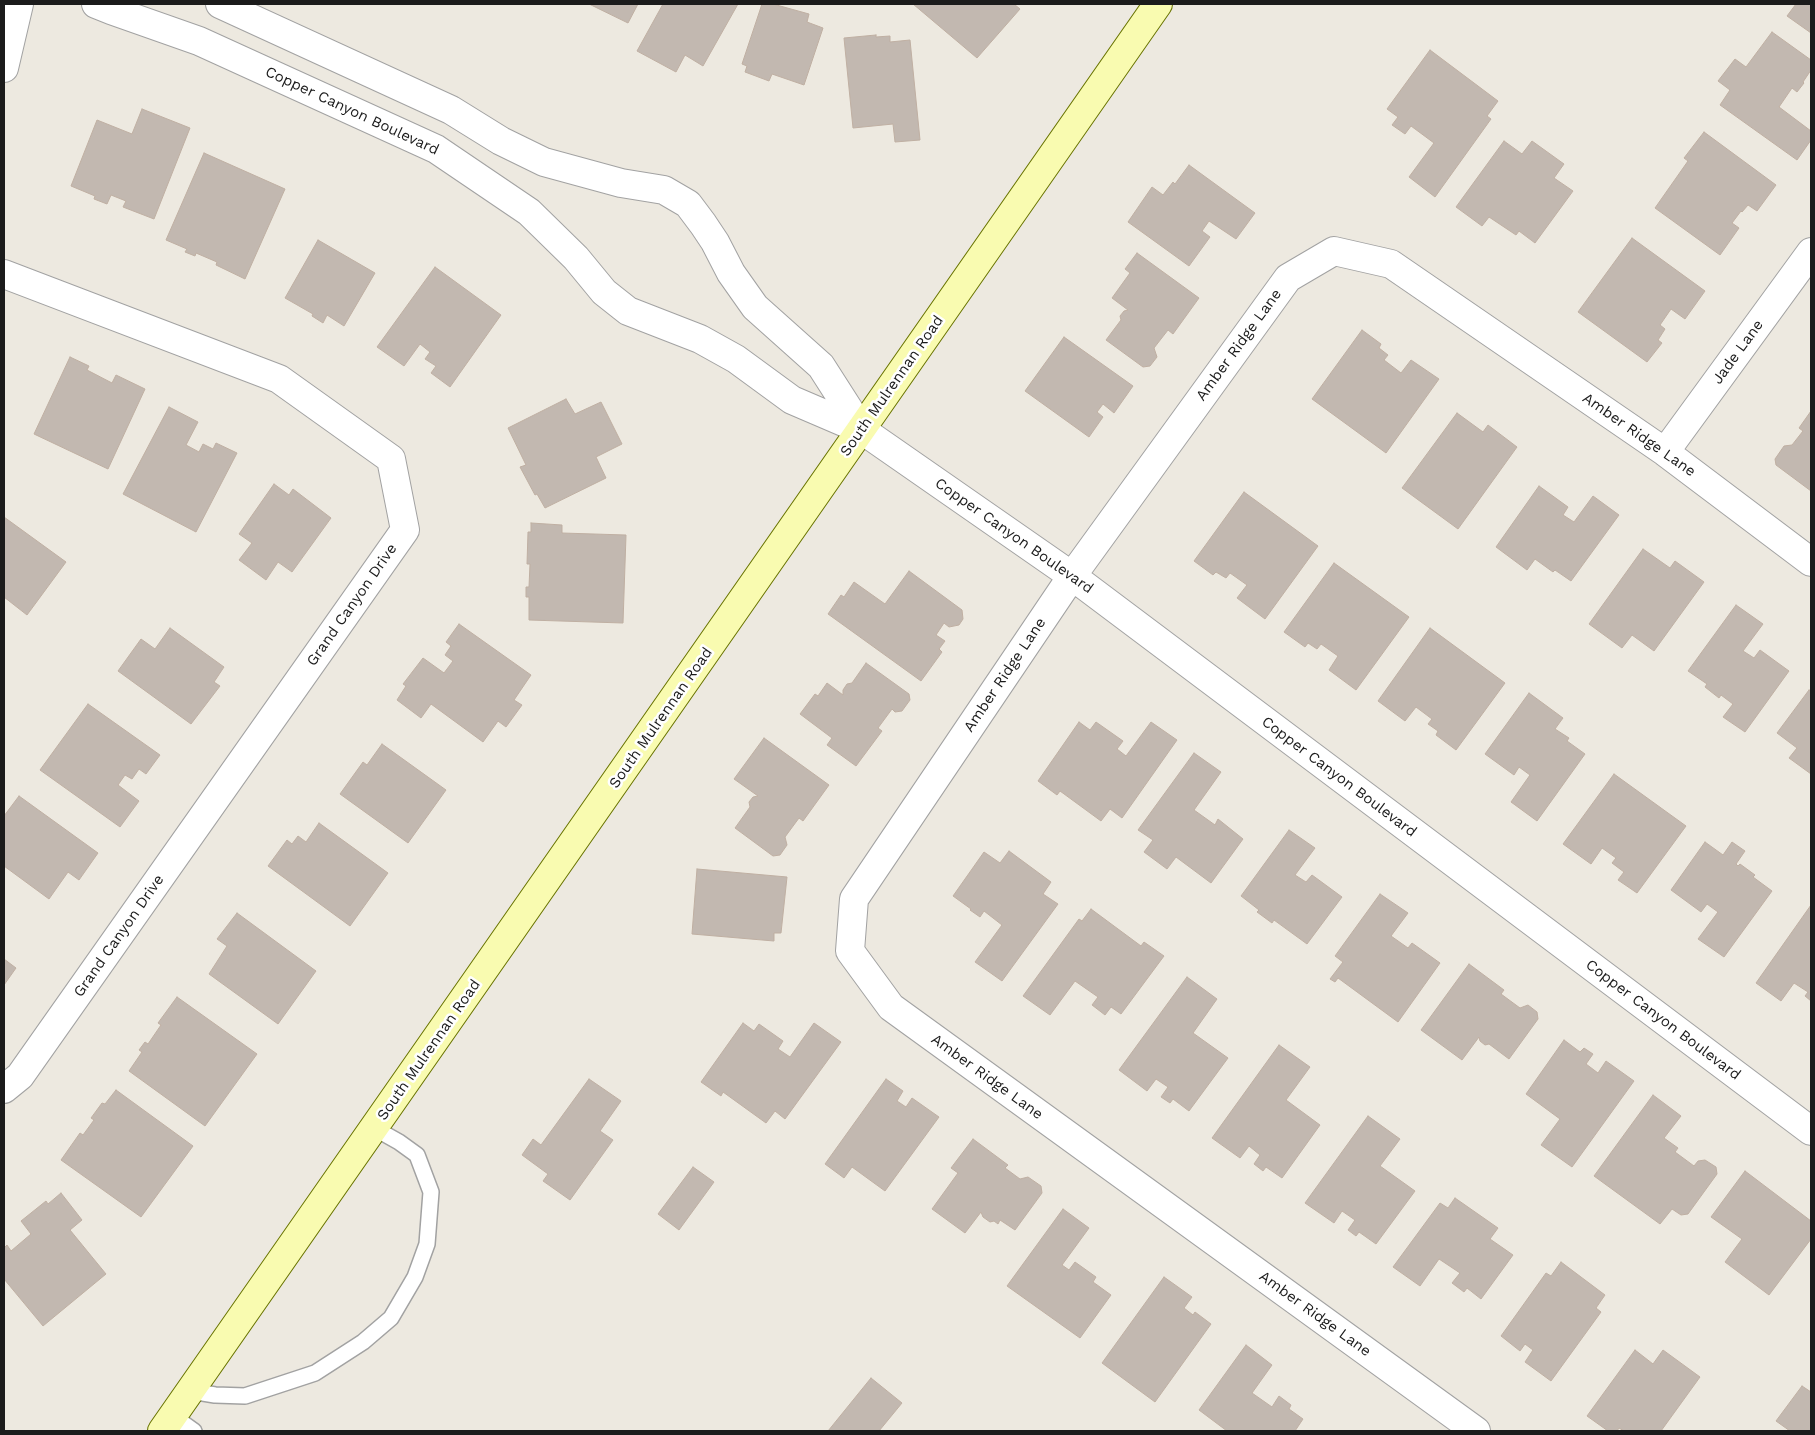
<!DOCTYPE html>
<html>
<head>
<meta charset="utf-8">
<style>
  body { margin:0 }
  #map { position:relative; width:1815px; height:1435px; overflow:hidden; background:#ede9e0; font-family:"Work Sans",sans-serif }
  canvas { display:block }
  .frame { position:absolute; inset:0; border:5px solid #1b1b1b; pointer-events:none }
</style>
</head>
<body>
<div id="map">
<canvas width="1815" height="1435"></canvas>
<div class="frame"></div>
</div>
<script>
const ctx = document.querySelector('canvas').getContext('2d');
ctx.lineJoin = 'round';
function paint(path, color) { ctx.fillStyle = color; ctx.fill(path, 'evenodd'); }
const shape = rows => new Path2D(rows.map(r => 'M' + r).join(''));
function trace(path, color, width, dash) { ctx.strokeStyle = color; ctx.lineWidth = width; ctx.lineCap = dash ? 'butt' : 'round'; ctx.setLineDash(dash || []); ctx.stroke(path); }
function write(font, color, halo, rows, align = 'center') {
  ctx.font = font + ' "Work Sans",sans-serif'; ctx.lineWidth = 5; ctx.setLineDash([]); ctx.textBaseline = 'middle'; ctx.strokeStyle = halo; ctx.fillStyle = color; for (const [text, x, y, turn = 0] of rows) {
    ctx.save(); ctx.translate(x, y); ctx.rotate((+turn || 0) * Math.PI / 180); ctx.textAlign = isNaN(turn) ? turn : align; if (halo) ctx.strokeText(text, 0, 0); ctx.fillText(text, 0, 0); ctx.restore();
  }
}
const building = shape([
  [589,4,638,4,628,23,589,4],
  [663,4,738,4,703,66,685,55,676,72,637,51,663,4],
  [762,4,773,4,809,14,807,22,823,28,804,85,772,74,769,81,745,72,747,66,742,64,762,4],
  [913,4,1014,4,1020,9,977,58,913,4],
  [1796,4,1811,4,1811,33,1787,16,1796,4],
  [1772,32,1811,60,1811,70,1803,82,1804,83,1797,92,1792,88,1779,107,1811,131,1811,140,1797,160,1720,105,1730,90,1718,81,1735,59,1746,67,1772,32],
  [876,35,876,37,890,36,890,42,910,40,920,140,895,142,893,124,853,128,844,38,876,35],
  [1430,50,1498,101,1487,116,1491,119,1435,197,1409,177,1434,143,1411,126,1405,134,1392,125,1398,117,1387,109,1430,50],
  [142,109,190,128,154,219,123,207,126,201,111,195,107,204,94,199,95,196,71,186,97,120,132,134,142,109],
  [1704,132,1776,185,1757,211,1748,205,1742,212,1741,211,1732,223,1739,228,1720,255,1655,208,1688,161,1684,158,1704,132],
  [1504,141,1522,154,1532,141,1564,164,1554,178,1573,191,1535,243,1519,231,1516,235,1489,217,1482,226,1456,207,1504,141],
  [204,153,285,189,245,279,216,265,217,262,196,253,195,256,185,252,187,249,166,240,204,153],
  [1189,165,1255,213,1236,239,1209,221,1202,231,1210,237,1189,266,1128,222,1152,187,1163,195,1173,182,1175,184,1189,165],
  [1632,238,1705,291,1685,319,1671,309,1660,325,1665,329,1658,340,1662,343,1647,362,1578,312,1632,238],
  [318,240,375,273,344,326,327,315,323,323,312,316,313,314,285,298,318,240],
  [1137,253,1199,298,1173,334,1168,330,1154,348,1157,357,1150,366,1143,367,1106,340,1121,320,1120,316,1124,311,1128,310,1112,298,1130,273,1125,269,1137,253],
  [435,267,501,315,450,387,431,373,436,366,425,359,430,352,420,344,404,366,377,347,435,267],
  [1362,330,1381,344,1379,348,1388,355,1384,360,1401,373,1411,360,1439,379,1386,453,1312,399,1362,330],
  [1064,337,1133,386,1114,413,1103,404,1097,412,1103,417,1089,437,1025,391,1064,337],
  [70,357,89,366,87,370,112,383,116,375,145,389,108,469,34,434,70,357],
  [566,399,575,414,601,402,622,444,596,457,606,478,545,508,537,494,535,495,520,467,526,465,508,428,566,399],
  [169,407,198,422,186,445,199,452,203,444,213,449,216,443,237,453,196,532,123,494,169,407],
  [1811,411,1811,491,1776,465,1775,459,1784,446,1792,445,1803,431,1799,428,1811,411],
  [1457,413,1483,432,1488,425,1517,447,1458,529,1402,488,1457,413],
  [274,484,289,495,293,489,331,518,292,572,278,562,266,580,239,560,252,543,239,534,274,484],
  [1539,486,1568,507,1563,515,1574,522,1593,496,1619,515,1571,581,1555,570,1553,572,1535,559,1527,570,1496,547,1539,486],
  [1244,492,1318,546,1265,619,1237,598,1247,585,1230,573,1226,578,1216,572,1213,575,1194,561,1244,492],
  [4,517,66,562,27,615,4,597,4,517],
  [531,523,562,525,562,533,626,535,623,623,529,620,529,597,526,597,526,587,529,587,530,564,527,564,528,532,531,532,531,523],
  [1643,549,1670,568,1675,561,1704,582,1654,651,1632,635,1622,648,1589,624,1643,549],
  [1334,563,1409,617,1356,690,1329,670,1338,656,1321,644,1317,649,1308,643,1305,647,1284,632,1334,563],
  [909,571,962,610,963,619,959,625,949,627,944,623,936,635,945,641,939,649,942,652,921,681,828,614,841,595,844,597,854,582,885,604,909,571],
  [1736,605,1763,624,1743,651,1754,658,1760,650,1789,671,1745,732,1723,717,1733,704,1721,695,1719,698,1705,687,1707,684,1688,671,1736,605],
  [459,624,531,675,514,700,522,705,506,727,498,721,483,742,431,704,421,718,397,700,406,686,403,684,423,658,444,673,453,661,445,655,451,646,446,642,459,624],
  [170,628,224,667,214,682,220,686,191,724,118,671,141,639,155,649,170,628],
  [1430,628,1505,683,1456,750,1436,735,1438,731,1428,724,1432,719,1416,707,1405,721,1378,701,1430,628],
  [866,663,909,694,910,700,902,711,895,712,892,709,878,728,882,731,856,766,827,745,832,738,800,714,815,694,818,696,827,683,843,695,843,690,847,684,852,683,866,663],
  [1809,690,1811,691,1811,774,1789,758,1797,748,1777,733,1809,690],
  [1529,693,1563,718,1555,729,1569,738,1567,741,1585,754,1537,821,1511,802,1530,775,1519,767,1514,775,1485,754,1529,693],
  [88,704,160,755,146,774,139,769,132,779,125,775,118,785,139,801,120,827,40,770,88,704],
  [1079,722,1090,730,1096,722,1123,741,1117,749,1126,756,1151,722,1177,740,1122,818,1110,809,1101,821,1060,791,1057,795,1038,781,1079,722],
  [764,738,829,785,803,821,799,818,785,837,787,845,780,855,773,856,735,828,750,807,749,802,753,797,758,796,734,779,764,738],
  [382,744,446,790,408,843,340,794,363,762,367,765,382,744],
  [1194,753,1221,772,1194,810,1215,825,1218,819,1243,839,1211,883,1176,857,1167,869,1144,852,1153,840,1138,830,1194,753],
  [1614,774,1686,826,1637,893,1618,880,1624,872,1612,863,1616,858,1602,848,1591,864,1563,844,1614,774],
  [19,796,98,853,79,880,68,872,49,899,4,866,4,816,19,796],
  [319,823,388,873,350,926,268,866,287,840,292,844,298,836,306,842,319,823],
  [1289,830,1315,848,1295,875,1306,882,1312,875,1342,897,1307,944,1274,920,1272,923,1257,912,1259,910,1241,896,1289,830],
  [1705,842,1723,855,1732,842,1745,851,1736,864,1738,866,1740,864,1755,875,1753,877,1772,891,1724,957,1698,939,1718,912,1707,904,1701,912,1671,890,1705,842],
  [1009,851,1051,882,1043,894,1058,904,1002,981,975,962,1002,925,984,911,980,917,970,910,971,909,953,896,984,852,1000,863,1009,851],
  [697,869,787,877,781,933,774,933,774,941,692,934,697,869],
  [1380,894,1408,913,1391,936,1408,948,1412,943,1440,963,1398,1022,1338,978,1335,982,1330,979,1343,962,1335,956,1380,894],
  [1811,905,1811,1001,1805,996,1808,992,1794,983,1781,1001,1756,983,1811,905],
  [1091,909,1141,946,1144,942,1164,956,1121,1014,1111,1007,1105,1015,1092,1005,1098,997,1075,981,1050,1015,1023,996,1079,919,1082,921,1091,909],
  [237,913,316,971,278,1024,209,974,227,946,217,939,237,913],
  [4,959,16,968,4,985,4,959],
  [1469,964,1504,990,1501,994,1520,1008,1528,1005,1537,1012,1538,1019,1509,1059,1489,1044,1485,1045,1480,1041,1479,1037,1462,1060,1421,1030,1469,964],
  [1187,977,1217,999,1193,1033,1228,1058,1189,1111,1173,1099,1170,1103,1161,1097,1168,1087,1156,1079,1147,1091,1119,1070,1187,977],
  [177,997,257,1054,205,1126,129,1071,142,1052,139,1050,145,1042,148,1044,161,1025,158,1023,177,997],
  [743,1023,754,1031,759,1024,783,1041,778,1049,790,1057,814,1023,841,1042,785,1119,775,1111,766,1123,723,1092,721,1096,701,1082,743,1023],
  [1564,1040,1580,1052,1584,1048,1593,1054,1586,1064,1598,1073,1606,1061,1634,1081,1572,1167,1541,1145,1560,1119,1526,1094,1564,1040],
  [1279,1045,1310,1067,1286,1100,1320,1125,1282,1178,1266,1167,1263,1171,1254,1164,1260,1155,1249,1146,1240,1158,1212,1138,1279,1045],
  [589,1079,621,1101,600,1131,613,1140,570,1200,543,1181,548,1174,522,1155,533,1139,541,1145,589,1079],
  [886,1079,903,1091,897,1101,906,1107,912,1098,939,1117,885,1191,852,1167,844,1178,825,1164,886,1079],
  [116,1090,193,1146,141,1217,61,1160,80,1133,83,1135,94,1120,91,1118,102,1103,105,1104,116,1090],
  [1653,1095,1681,1116,1664,1138,1678,1148,1675,1152,1694,1166,1698,1161,1705,1160,1716,1167,1717,1174,1688,1214,1681,1215,1672,1209,1660,1224,1594,1176,1653,1095],
  [1368,1116,1400,1139,1380,1166,1415,1191,1376,1244,1359,1232,1356,1236,1348,1230,1355,1220,1342,1211,1334,1223,1305,1203,1368,1116],
  [973,1139,1008,1165,1005,1168,1020,1179,1028,1177,1041,1186,1042,1193,1015,1230,1000,1220,998,1224,994,1221,990,1222,983,1217,981,1212,965,1233,932,1209,958,1173,951,1168,973,1139],
  [693,1167,714,1182,679,1230,658,1214,693,1167],
  [1745,1171,1811,1221,1811,1239,1769,1295,1725,1262,1742,1239,1711,1217,1745,1171],
  [61,1193,82,1220,70,1230,106,1274,43,1326,4,1279,4,1248,7,1245,11,1251,31,1234,21,1221,46,1201,48,1204,61,1193],
  [1455,1198,1498,1228,1490,1239,1513,1255,1481,1299,1467,1288,1464,1292,1452,1283,1460,1273,1439,1259,1420,1286,1393,1267,1440,1203,1448,1208,1455,1198],
  [1063,1209,1089,1228,1062,1265,1069,1270,1075,1262,1096,1277,1093,1282,1111,1295,1080,1338,1007,1286,1063,1209],
  [1561,1262,1605,1295,1596,1308,1601,1312,1551,1381,1525,1362,1533,1350,1525,1344,1520,1351,1501,1336,1546,1273,1551,1276,1561,1262],
  [1164,1277,1192,1297,1184,1308,1193,1315,1195,1312,1211,1324,1155,1402,1102,1363,1164,1277],
  [1246,1345,1272,1365,1252,1393,1272,1407,1279,1396,1291,1405,1289,1409,1303,1419,1295,1431,1227,1431,1199,1410,1246,1345],
  [1635,1350,1653,1364,1663,1350,1700,1377,1661,1431,1624,1431,1619,1428,1617,1431,1608,1431,1587,1416,1635,1350],
  [871,1378,902,1403,879,1431,828,1431,871,1378],
  [1802,1386,1811,1392,1811,1431,1790,1431,1776,1421,1802,1386]
]);
paint(building, '#c2b8b0');
trace(building, '#bfafa2', 1);
const lane = shape([
  [191,1391,215,1395,245,1396,315,1373,363,1342,391,1318,415,1277,427,1244,431,1192,417,1155,399,1142,374,1128],
  [173,1416,194,1431]
]);
const street = shape([
  [96,4,111,10,199,41,436,149,529,212,576,258,604,292,628,311,700,339,736,359,792,400,862,430,1072,576,1811,1131],
  [220,4,451,110,501,141,544,162,621,183,664,190,688,204,703,224,715,242,731,273,755,307,821,366,862,430],
  [4,68,19,4],
  [4,274,279,379,391,459,405,530,20,1076,4,1089],
  [1665,452,1811,252],
  [1476,1431,891,1007,850,951,854,899,1072,576,1288,278,1334,251,1391,264,1665,452,1811,562]
]);
const secondary = shape([
  [162,1431,1158,4]
]);
trace(lane, '#a2a2a2', 18);
trace(street, '#a2a2a2', 30);
trace(secondary, '#697401', 30);
trace(lane, '#fff', 15);
trace(street, '#fff', 28);
trace(secondary, '#f9fbb0', 28);
write('15px', '#1b1b1b', '#fff', [
  ["Copper Canyon Boulevard",352,111,25],
  ["Amber Ridge Lane",1239,345,-54],
  ["Jade Lane",1738,352,-54],
  ["South Mulrennan Road",892,386,-55],
  ["Amber Ridge Lane",1639,435,35],
  ["Copper Canyon Boulevard",1014,536,35],
  ["Grand Canyon Drive",352,605,-55],
  ["Amber Ridge Lane",1005,675,-56],
  ["South Mulrennan Road",661,718,-55],
  ["Copper Canyon Boulevard",1339,777,37],
  ["Grand Canyon Drive",119,936,-55],
  ["Copper Canyon Boulevard",1663,1020,37],
  ["South Mulrennan Road",429,1050,-55],
  ["Amber Ridge Lane",987,1077,36],
  ["Amber Ridge Lane",1315,1314,36]
]);
</script>
</body>
</html>
